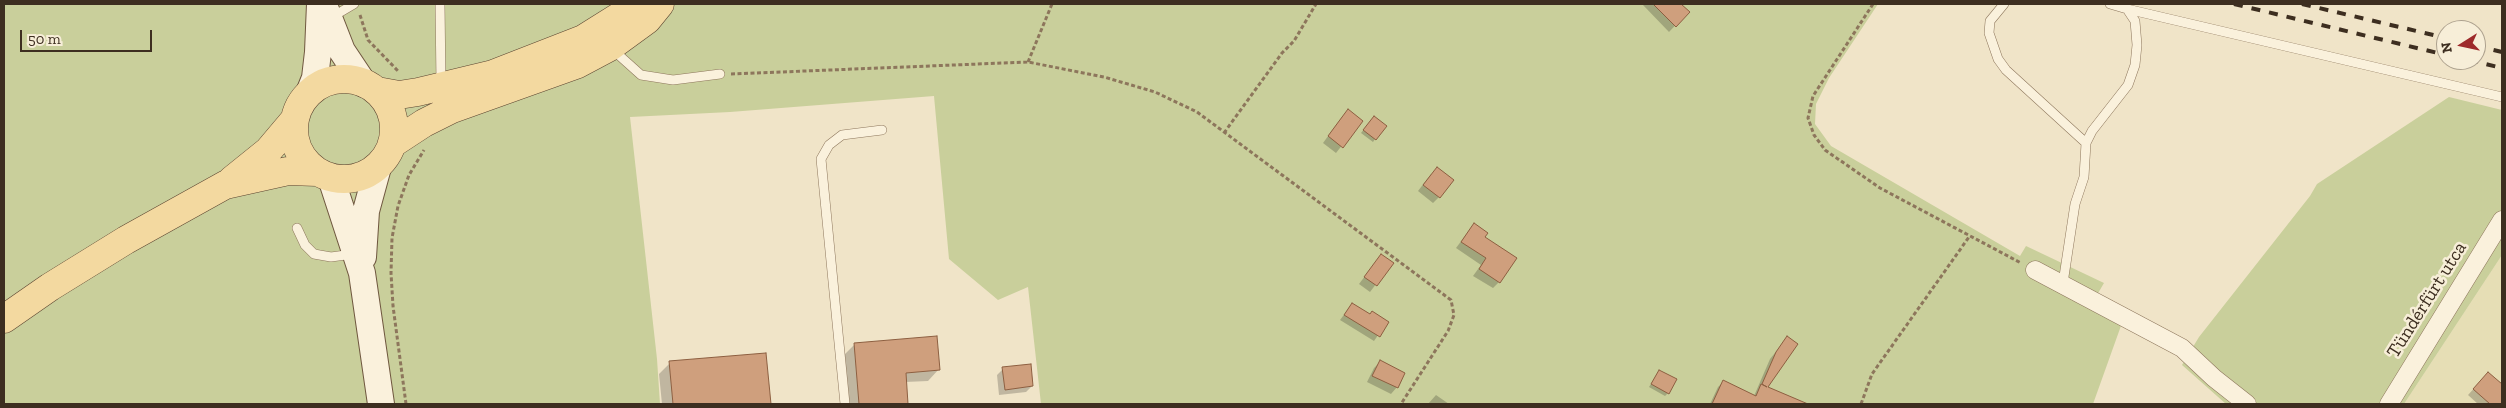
<!DOCTYPE html>
<html>
<head>
<meta charset="utf-8">
<style>
  body { margin:0 }
  #map { position:relative; width:2506px; height:408px; overflow:hidden; background:#f0e4c8; font-family:"Zilla Slab",serif }
  canvas { display:block }
  .frame { position:absolute; inset:0; border:5px solid #3d2e20; pointer-events:none }
  .north { position:absolute; left:2436px; top:20px; width:50px; height:50px; box-sizing:border-box; background:#f7eed8; border:1px solid #ada18e; border-radius:50%; rotate:260deg; font-size:14px; font-weight:700; line-height:20px; text-align:center; color:#3d2e20 }
  .north::after { content:''; display:block; margin:auto; width:18px; height:22px; background:#9e2a2b; clip-path:polygon(50% 0,100% 100%,50% 72%,0 100%) }
  .scale { position:absolute; left:20px; top:30px; width:132px; height:22px; box-sizing:border-box; border:2px solid #3d2e20; border-top:0; padding-left:6px; font-size:15px; line-height:18px; white-space:nowrap; color:#3d2e20; -webkit-text-stroke:4px #f7eed8; paint-order:stroke }
</style>
</head>
<body>
<div id="map">
<canvas width="2506" height="408"></canvas>
<div class="frame"></div>
<div class="north">N</div>
<div class="scale">50 m</div>
</div>
<script>
const ctx = document.querySelector('canvas').getContext('2d');
ctx.lineJoin = 'round';
function paint(path, color) { ctx.fillStyle = color; ctx.fill(path, 'evenodd'); }
const shape = rows => new Path2D(rows.map(r => 'M' + r).join(''));
function trace(path, color, width, dash) { ctx.strokeStyle = color; ctx.lineWidth = width; ctx.lineCap = dash ? 'butt' : 'round'; ctx.setLineDash(dash || []); ctx.stroke(path); }
function write(font, color, halo, rows, align = 'center') {
  ctx.font = font + ' "Zilla Slab",serif'; ctx.lineWidth = 5; ctx.setLineDash([]); ctx.textBaseline = 'middle'; ctx.strokeStyle = halo; ctx.fillStyle = color; for (const [text, x, y, turn = 0] of rows) {
    ctx.save(); ctx.translate(x, y); ctx.rotate((+turn || 0) * Math.PI / 180); ctx.textAlign = isNaN(turn) ? turn : align; if (halo) ctx.strokeText(text, 0, 0); ctx.fillText(text, 0, 0); ctx.restore();
  }
}
paint(shape([
  [2502,255,2502,404,2404,404]
]), '#e6deb5');
paint(shape([
  [4,4,1878,4,1829,78,1816,104,1815,124,1831,146,2020,256,2026,246,2104,283,2097,295,2127,309,2093,404,1041,404,1028,287,998,300,949,259,934,96,730,112,630,117,657,359,660,404,4,404],
  [2449,97,2502,110,2502,255,2404,404,2226,404,2182,365,2199,337,2310,196,2317,184]
]), '#c9cf9b');
paint(shape([
  [1644,4,1679,4,1688,12,1669,32,1643,5],
  [1342,117,1361,121,1336,153,1323,143],
  [1371,120,1375,139,1373,142,1361,133],
  [1431,174,1439,197,1433,203,1418,191],
  [1474,224,1484,237,1499,282,1493,288,1473,276,1481,265,1456,248],
  [1381,255,1392,263,1370,292,1359,284],
  [1352,304,1370,316,1387,322,1374,341,1340,320],
  [1787,338,1796,344,1766,388,1787,397,1784,404,1710,404,1718,387,1723,382,1754,396,1770,359],
  [855,344,939,369,928,381,905,382,907,404,848,404,844,355],
  [1380,362,1404,373,1397,387,1391,394,1367,382,1374,368],
  [670,363,770,403,662,404,659,374],
  [1003,369,1032,386,1026,392,999,395,997,375],
  [1659,371,1668,393,1665,396,1649,387],
  [2488,373,2502,386,2502,401,2499,404,2478,404,2468,395],
  [1436,395,1449,404,1428,404]
]), '#0003');
const building = shape([
  [1653,4,1681,4,1690,12,1676,27,1653,4],
  [1348,109,1363,121,1343,148,1328,136,1348,109],
  [1374,116,1387,126,1376,140,1363,130,1374,116],
  [1437,167,1454,180,1440,198,1423,185,1437,167],
  [1474,223,1488,233,1485,237,1517,258,1500,283,1479,269,1486,258,1461,242,1474,223],
  [1381,254,1394,263,1377,286,1364,277,1381,254],
  [1352,303,1370,314,1372,311,1389,322,1380,337,1344,315,1352,303],
  [937,336,940,370,906,373,908,404,859,404,854,343,937,336],
  [1787,336,1798,344,1768,387,1808,404,1712,404,1723,380,1756,396,1761,384,1767,387,1762,384,1776,352,1787,336],
  [766,353,771,404,673,404,669,361,766,353],
  [1380,360,1405,373,1398,388,1372,376,1380,360],
  [1031,364,1033,386,1005,390,1002,367,1031,364],
  [1659,370,1677,379,1669,394,1651,384,1659,370],
  [2488,372,2502,384,2502,404,2490,404,2473,389,2488,372]
]);
paint(building, '#cf9f7d');
trace(building, '#8d5f41', 1);
const lane = shape([
  [440,4,441,83],
  [2004,4,1990,21,1989,33,1998,59,2006,70,2086,143],
  [2127,9,2502,97],
  [332,17,354,4],
  [612,49,641,75,673,80,720,74],
  [297,228,305,245,314,254,331,257,353,254],
  [2063,283,2075,204,2084,177,2086,143,2092,131,2128,85,2135,65,2137,45,2135,21,2127,9,2110,4],
  [845,404,821,159,829,145,842,135,882,130]
]);
const street = shape([
  [2035,270,2182,348,2214,378,2247,404],
  [2389,404,2502,220]
]);
const secondary = shape([
  [324,5,342,51,364,84],
  [309,93,315,78,318,52,320,4],
  [331,178,362,273,381,404],
  [363,257,366,211,378,167]
]);
const primary = shape([
  '294 129a50 50 0 1 1 100 0a50 50 0 1 1-100 0Z',
  [377,91,399,95,418,92,493,74,583,39,639,4],
  [392,144,424,123,452,109,578,64,610,47,647,20,660,4],
  [232,180,268,151,295,119],
  [4,319,50,287,126,240,225,185,288,171,317,172]
]);
trace(lane, '#8d765c', 10);
trace(street, '#8d765c', 19);
trace(secondary, '#6f573f', 28);
trace(primary, '#5b4430', 29);
trace(shape([
  [1873,4,1813,96,1808,118,1814,135,1825,150,1880,188,2021,263],
  [360,15,368,40,399,72],
  [1028,62,1052,4],
  [731,74,1028,62,1104,77,1155,92,1197,112,1451,300,1454,315,1448,331,1401,404],
  [1224,133,1282,53,1294,41,1316,4],
  [406,404,393,306,391,273,392,238,398,206,409,175,424,150],
  [1861,404,1872,374,1969,237]
]), '#8d765c', 3, [4, 2.5]);
trace(lane, '#faf1dc', 9);
trace(street, '#faf1dc', 18);
trace(secondary, '#faf1dc', 26);
trace(primary, '#f3d9a0', 28);
trace(shape([
  [2234,4,2446,55],
  [2302,4,2446,38],
  [2476,46,2502,52],
  [2469,60,2502,68]
]), '#3d2e20', 4, [9, 9]);
write('19px', '#3d2e20', '#f7eed8', [
  ["Tündérfürt utca",2427,300,-58]
]);
</script>
</body>
</html>
